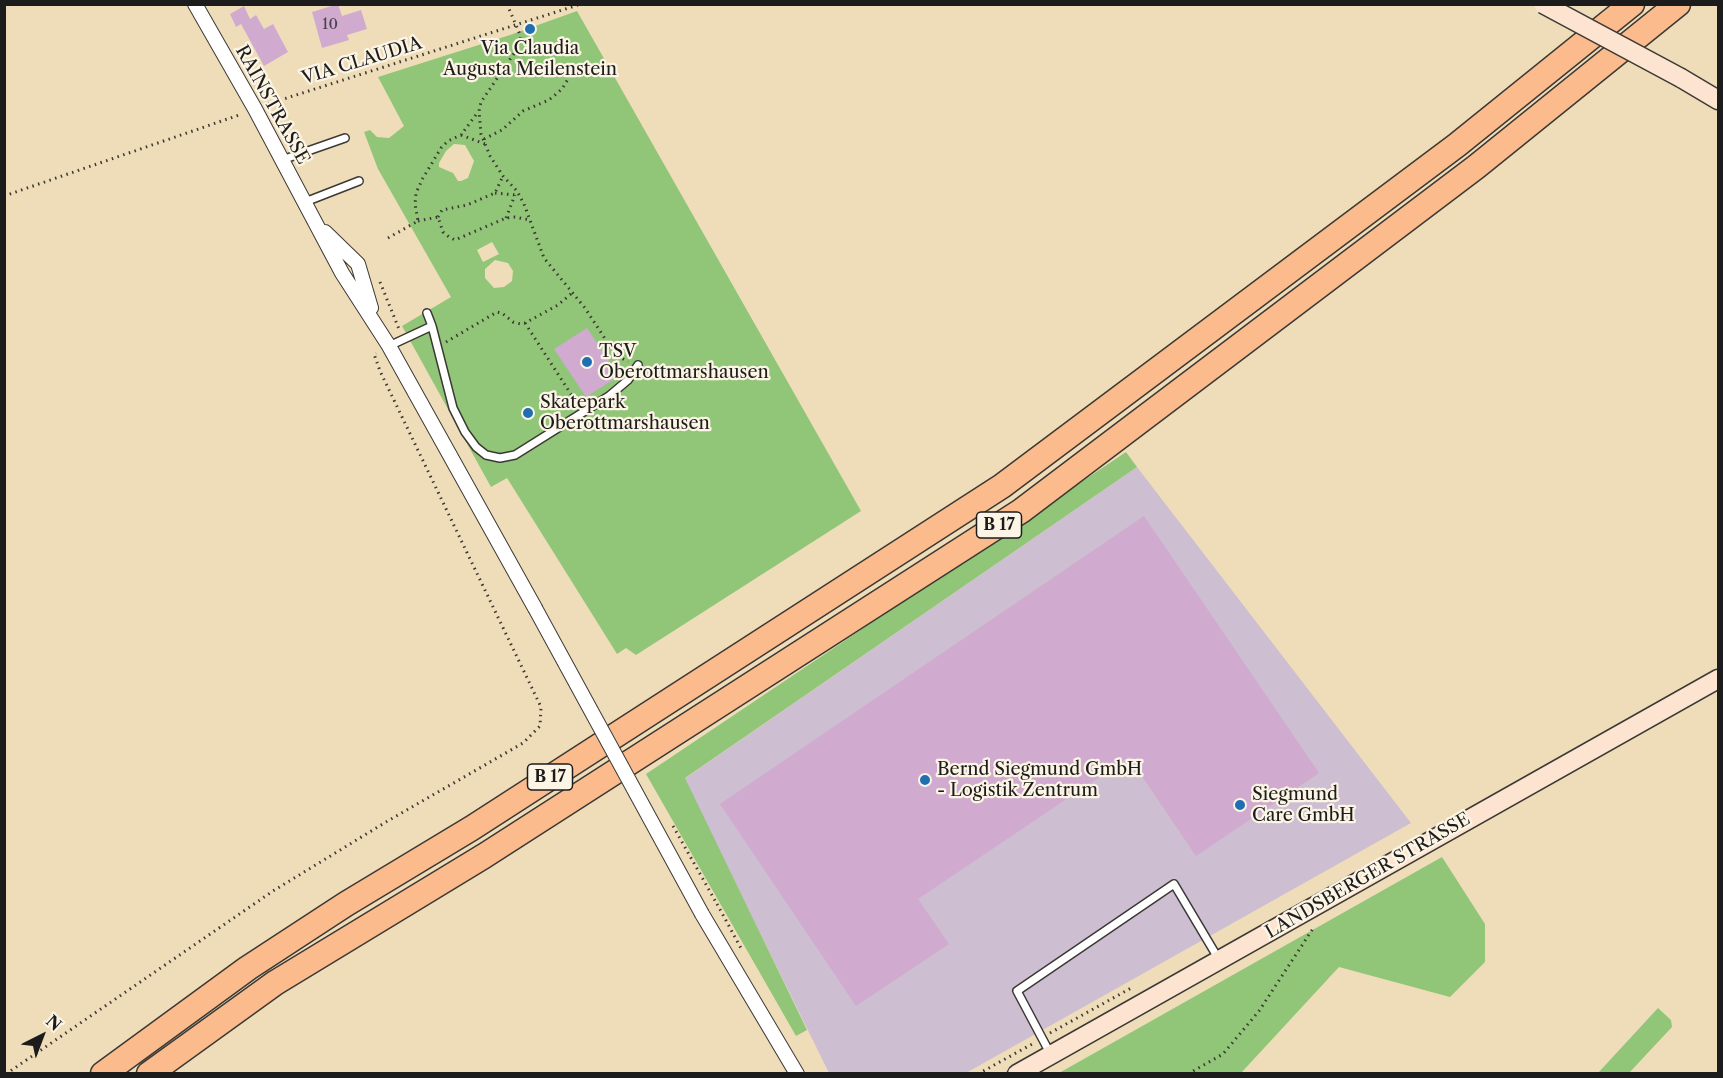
<!DOCTYPE html>
<html>
<head>
<meta charset="utf-8">
<style>
  body { margin:0 }
  #map { position:relative; width:1723px; height:1078px; overflow:hidden; background:#efddba; font-family:"Libre Caslon Text",serif }
  canvas { display:block }
  .frame { position:absolute; inset:0; border:6px solid #1c1c1c; pointer-events:none }
  .north { position:absolute; left:12px; top:1006px; width:60px; height:60px; -webkit-text-stroke:4px #fcf5e5; paint-order:stroke; rotate:42deg; font-size:16px; font-weight:700; line-height:24px; text-align:center; color:#1c1c1c }
  .north::after { content:''; display:block; margin:auto; width:21px; height:27px; background:#1c1c1c; clip-path:polygon(50% 0,100% 100%,50% 72%,0 100%) }
</style>
</head>
<body>
<div id="map">
<canvas width="1723" height="1078"></canvas>
<div class="frame"></div>
<div class="north">N</div>
</div>
<script>
const ctx = document.querySelector('canvas').getContext('2d');
ctx.lineJoin = 'round';
function paint(path, color) { ctx.fillStyle = color; ctx.fill(path, 'evenodd'); }
const shape = rows => new Path2D(rows.map(r => 'M' + r).join(''));
function trace(path, color, width, dash) { ctx.strokeStyle = color; ctx.lineWidth = width; ctx.lineCap = dash ? 'butt' : 'round'; ctx.setLineDash(dash || []); ctx.stroke(path); }
function write(font, color, halo, rows, align = 'center') {
  ctx.font = font + ' "Libre Caslon Text",serif'; ctx.lineWidth = 4.5; ctx.setLineDash([]); ctx.textBaseline = 'middle'; ctx.strokeStyle = halo; ctx.fillStyle = color; for (const [text, x, y, turn = 0] of rows) {
    ctx.save(); ctx.translate(x, y); ctx.rotate((+turn || 0) * Math.PI / 180); ctx.textAlign = isNaN(turn) ? turn : align; if (halo) ctx.strokeText(text, 0, 0); ctx.fillText(text, 0, 0); ctx.restore();
  }
}
paint(shape([
  [1137,467,1411,823,966,1073,829,1073,684,779]
]), '#cdbed2');
paint(shape([
  [577,11,861,511,636,655,626,648,617,654,507,478,491,487,402,326,451,297,378,169,364,132,370,130,377,137,389,138,404,126,378,77,510,35],
  [454,144,465,145,474,161,468,178,461,181,458,181,453,173,439,167,439,163,446,151],
  [492,242,499,254,483,262,477,250],
  [495,260,508,263,513,271,512,281,504,287,494,288,485,278,485,269],
  [1126,452,1137,467,685,778,807,1030,796,1036,646,774],
  [1442,857,1485,924,1485,962,1450,997,1339,967,1241,1073,1059,1073],
  [1658,1008,1671,1020,1672,1027,1629,1073,1598,1073]
]), '#91c678');
paint(shape([
  [338,4,342,16,361,10,367,29,347,35,349,40,322,48,312,12],
  [244,6,250,19,256,15,264,29,273,24,288,52,264,66,241,24,236,27,230,14],
  [587,328,619,376,586,397,554,349],
  [1144,516,1319,773,1196,856,1129,757,918,899,949,944,856,1006,720,804]
]), '#d0abcf');
const lane = shape([
  [282,160,345,138],
  [305,202,359,181],
  [427,313,432,326],
  [389,346,432,326,453,408,465,432,476,447,486,455,500,458,515,455,609,396,628,380,638,365],
  [1051,1055,1017,991,1174,884,1218,958]
]);
const street = shape([
  [195,4,255,109,342,273,389,346,535,608],
  [325,232,358,264,371,308],
  [702,914,797,1074]
]);
const secondary = shape([
  [1681,78,1718,100],
  [1017,1074,1718,679]
]);
const highway = shape([
  [103,1074,248,968,346,904,472,828,1002,486,1457,145,1632,4],
  [149,1074,275,983,484,856,1021,511,1476,167,1678,4]
]);
trace(lane, '#3c3934', 10);
trace(street, '#3c3934', 16);
trace(secondary, '#3c3934', 21);
trace(highway, '#3c3934', 27);
trace(shape([
  [507,4,521,37,517,49,481,102,479,111,481,134,490,156,503,176,517,191,524,204,544,258,585,308,615,354,628,362],
  [268,104,581,4],
  [461,135,485,144],
  [484,139,502,130,523,111,549,100,562,89,568,79],
  [495,193,516,195],
  [4,196,242,114],
  [438,217,442,210,467,205,495,193,503,176],
  [506,218,515,195],
  [418,221,438,217,443,232,449,237,455,240,506,218,515,217,530,220],
  [388,238,418,221,415,204,416,193,423,178,441,148,448,141,461,135,478,112],
  [380,282,399,329],
  [525,323,576,402],
  [446,342,497,312,502,313,513,322,521,324,525,323,558,305,572,293],
  [717,904,742,950],
  [1050,1033,1133,987],
  [6,1074,273,891,386,822,523,743,540,726,541,707,380,371,374,354,376,353],
  [978,1074,1034,1043],
  [1188,1074,1223,1054,1259,1011,1314,927]
]), '#3c3934', 3, [1.5, 4.5]);
trace(lane, '#fff', 7);
trace(street, '#fff', 14);
trace(secondary, '#fde4d1', 18);
trace(highway, '#fbbb8c', 24);
const streetBridge = shape([
  [535,608,702,914]
]);
const secondaryBridge = shape([
  [1543,4,1681,78]
]);
trace(streetBridge, '#3c3934', 16, []);
trace(secondaryBridge, '#3c3934', 21, []);
trace(shape([
  [673,826,717,904]
]), '#3c3934', 3, [1.5, 4.5]);
trace(streetBridge, '#fff', 14);
trace(secondaryBridge, '#fde4d1', 18);
for (const [x, y, r, color] of [
  [530,29,6,"#1f6fb2"],
  [587,362,6,"#1f6fb2"],
  [528,413,6,"#1f6fb2"],
  [925,780,6,"#1f6fb2"],
  [1240,805,6,"#1f6fb2"]
]) { const dot = new Path2D(); dot.arc(x, y, r, 0, 2 * Math.PI); ctx.fillStyle = color; ctx.fill(dot); trace(dot, '#fcf5e5', 2); }
write('15px', '#494049', null, [
  ["10",330,25]
]);
for (const [x, y, w] of [
  [999,525,45],
  [550,777,45]
]) { const box = new Path2D(); box.roundRect(x - w / 2, y - 13, w, 26, 4.5); ctx.fillStyle = '#fcf5e5'; ctx.fill(box); trace(box, '#1c1c1c', 1.5); }
write('bold 16px', '#1c1c1c', null, [
  ["B 17",999,525],
  ["B 17",550,777]
]);
write('18px', '#1c1c1c', '#fcf5e5', [
  ["Via Claudia",530,49,"center"],
  ["Augusta Meilenstein",530,70,"center"],
  ["TSV",599,352],
  ["Oberottmarshausen",599,373],
  ["Skatepark",540,403],
  ["Oberottmarshausen",540,424],
  ["Bernd Siegmund GmbH",937,770],
  ["- Logistik Zentrum",937,791],
  ["Siegmund",1252,795],
  ["Care GmbH",1252,816]
], 'left');
write('18px', '#1c1c1c', '#fcf5e5', [
  ["VIA CLAUDIA",362,61,-17],
  ["RAINSTRASSE",272,105,61],
  ["LANDSBERGER STRASSE",1368,876,-30]
]);
</script>
</body>
</html>
